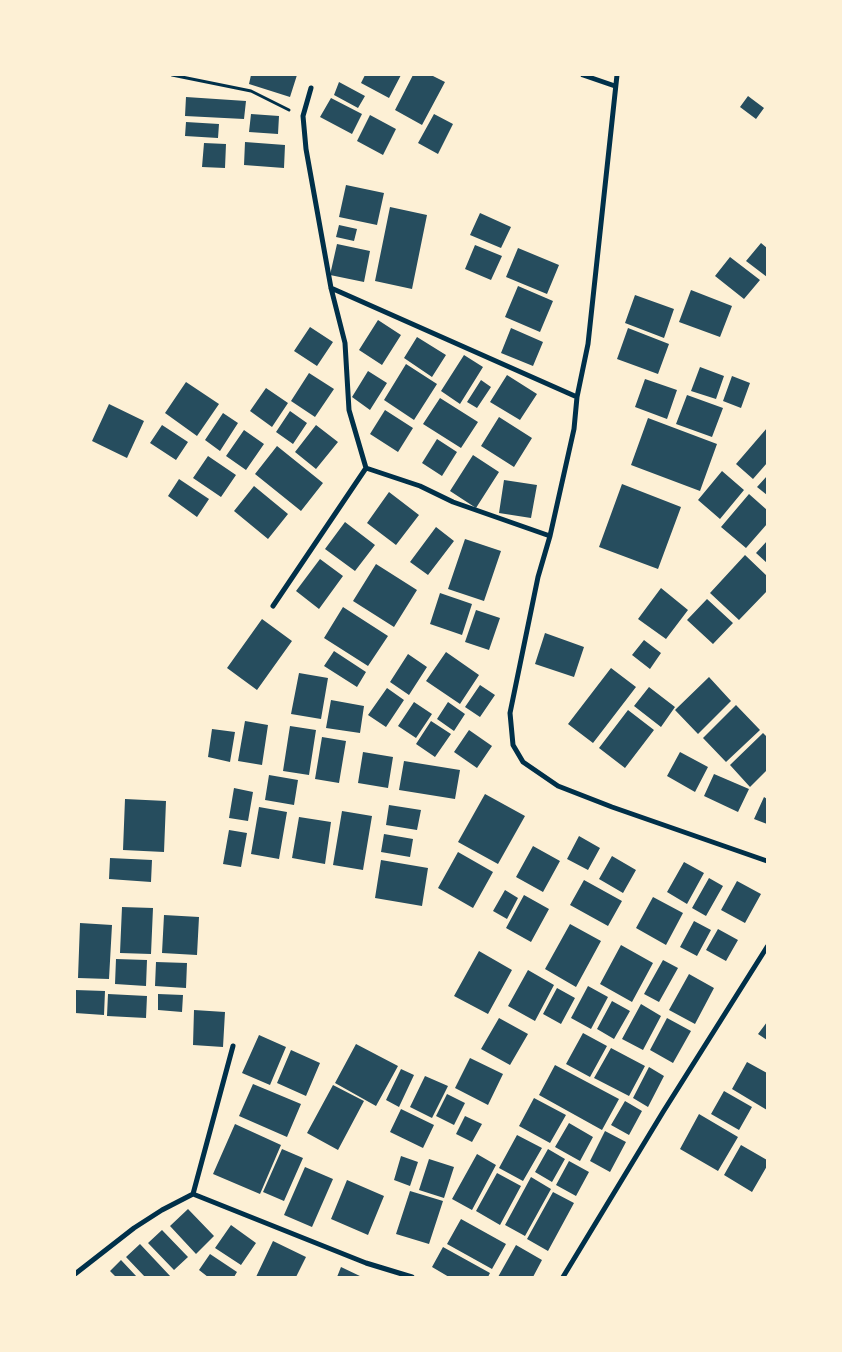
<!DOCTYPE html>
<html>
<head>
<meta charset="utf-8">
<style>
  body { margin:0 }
  #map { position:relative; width:842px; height:1352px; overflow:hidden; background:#fdf0d5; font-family:"Open Sans",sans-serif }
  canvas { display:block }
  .frame { position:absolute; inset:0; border:76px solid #fdf0d5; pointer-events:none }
</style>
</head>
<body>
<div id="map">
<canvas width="842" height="1352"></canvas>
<div class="frame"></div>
</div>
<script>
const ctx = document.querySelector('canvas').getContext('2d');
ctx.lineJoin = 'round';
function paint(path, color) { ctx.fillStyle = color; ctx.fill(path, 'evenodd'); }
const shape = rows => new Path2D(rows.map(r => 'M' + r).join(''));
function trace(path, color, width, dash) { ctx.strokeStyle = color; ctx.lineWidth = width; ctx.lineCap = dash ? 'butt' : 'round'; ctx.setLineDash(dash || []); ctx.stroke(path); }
paint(shape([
  [251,75,297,75,290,97,249,84],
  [365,75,401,75,389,98,361,83],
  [413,75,431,75,445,82,422,125,395,110],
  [339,82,365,96,358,108,334,95],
  [748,96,764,108,756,119,740,107],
  [186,97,246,101,244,119,185,116],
  [331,98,362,114,352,134,320,117],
  [251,114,279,116,278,134,249,132],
  [434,114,453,124,438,154,418,143],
  [370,115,396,129,383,155,357,141],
  [186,122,219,124,218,138,185,136],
  [245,142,285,145,284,168,244,165],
  [204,143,226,144,225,168,202,167],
  [346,185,384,193,377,225,339,217],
  [390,207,427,215,412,289,375,281],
  [480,213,511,227,501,248,470,235],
  [339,225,357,229,354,241,336,237],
  [761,243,767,248,767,277,746,261],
  [337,244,370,251,364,282,330,275],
  [475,245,502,256,491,280,465,269],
  [518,248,559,265,547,294,506,277],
  [730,257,760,280,744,299,715,276],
  [518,286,553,301,540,332,505,317],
  [691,290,732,306,720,337,679,322],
  [635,295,674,309,664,338,625,323],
  [378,320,401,335,382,365,359,350],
  [310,327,333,342,317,366,294,351],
  [511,328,543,342,533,366,501,353],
  [628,328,669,344,658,374,617,359],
  [417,337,446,355,432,377,404,358],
  [464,355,483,367,460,404,441,391],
  [406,364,437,384,414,420,384,400],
  [700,367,724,376,716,399,691,391],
  [368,371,387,383,370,410,352,397],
  [309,373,334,389,315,417,291,401],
  [507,375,537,394,520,420,490,402],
  [732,376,750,383,741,408,723,401],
  [645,379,677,390,667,419,635,407],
  [481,380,491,387,477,408,467,402],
  [186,382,219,404,197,436,165,413],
  [266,388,288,403,272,427,250,411],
  [687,395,723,408,712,437,676,424],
  [440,398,478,422,461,448,423,424],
  [109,404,144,421,127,458,92,441],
  [385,410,413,428,398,452,370,434],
  [290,411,307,423,293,444,276,432],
  [223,413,238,423,220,451,205,440],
  [499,417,532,438,514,467,481,446],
  [648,418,717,444,700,491,631,465],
  [162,425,188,442,176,460,150,443],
  [316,425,338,442,316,469,295,452],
  [767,428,767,463,753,479,736,464],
  [244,430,264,444,246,470,226,456],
  [437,439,457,452,442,476,422,463],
  [277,446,323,483,301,511,255,474],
  [473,455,499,472,476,508,450,491],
  [208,456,236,475,221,497,193,478],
  [722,471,744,490,720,519,698,500],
  [767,476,767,495,757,487],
  [179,479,209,499,197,517,168,496],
  [504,480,537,485,531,518,499,513],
  [622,484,681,507,658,569,599,547],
  [254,486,288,514,268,539,234,511],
  [389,492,419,515,396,545,367,523],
  [749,494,767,510,767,524,746,548,721,527],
  [345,522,375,545,355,571,325,549],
  [436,527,454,541,428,575,410,562],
  [465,539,501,551,484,601,448,589],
  [767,541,767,563,756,553],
  [745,555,767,576,767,591,739,620,710,593],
  [320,559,343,576,319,609,296,591],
  [376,564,417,590,394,627,353,601],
  [661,588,688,610,666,639,638,619],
  [440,593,472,604,462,635,430,624],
  [707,599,733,623,713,644,687,620],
  [343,607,388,636,368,666,324,638],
  [476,610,500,618,489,650,465,642],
  [262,619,292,641,257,690,227,668],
  [545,633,584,647,574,677,535,664],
  [644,640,661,653,650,669,632,655],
  [334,651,366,672,357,687,324,666],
  [446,652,479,675,460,704,426,681],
  [408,654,427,667,409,695,390,682],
  [611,668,636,687,593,743,568,724],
  [299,673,328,678,321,719,291,714],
  [709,677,731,701,698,734,675,710],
  [480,685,495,695,480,717,465,707],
  [649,687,675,707,661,727,634,706],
  [387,688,404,700,386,727,368,715],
  [331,700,364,706,360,733,326,728],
  [414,702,432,714,416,738,398,726],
  [448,702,465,714,454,731,437,719],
  [736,705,760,730,726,762,703,738],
  [628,710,654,730,625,768,599,748],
  [245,721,268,725,262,765,238,761],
  [431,721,451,734,435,757,416,744],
  [290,726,316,730,309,775,283,771],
  [212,729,235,732,230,762,208,757],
  [469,730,492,746,477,768,454,752],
  [763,733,767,737,767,770,750,787,730,765],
  [322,737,346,741,339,783,315,779],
  [363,752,393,757,388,788,358,783],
  [680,752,708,767,695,792,667,776],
  [404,761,460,770,455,799,399,790],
  [714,774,749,789,738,812,704,796],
  [269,775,298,780,294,805,265,800],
  [234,788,253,792,248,821,229,818],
  [485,794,525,816,498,864,458,842],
  [764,797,767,799,767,824,754,819],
  [125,799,166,801,164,852,123,850],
  [389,805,421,810,417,830,386,825],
  [259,807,287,812,279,859,251,854],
  [342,811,372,816,363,870,333,865],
  [299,817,331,822,325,864,292,858],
  [229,830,247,833,241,867,223,864],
  [384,834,413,839,410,857,381,852],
  [579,836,600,848,588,870,567,859],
  [533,846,560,861,543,892,516,877],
  [458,852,493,872,473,908,438,888],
  [612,856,636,870,623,893,599,879],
  [110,858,152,860,151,882,109,879],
  [381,860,428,868,422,906,375,898],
  [684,862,704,873,687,904,667,892],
  [709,878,723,886,706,916,692,908],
  [584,880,622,901,608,926,570,905],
  [737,881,761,894,745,923,721,910],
  [505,890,518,898,507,919,493,911],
  [524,895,549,909,531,942,506,928],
  [653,897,683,913,666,945,636,928],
  [122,907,153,908,151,954,120,953],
  [164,915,199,917,197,955,162,953],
  [694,921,711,930,697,956,680,947],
  [80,923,112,925,109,979,78,978],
  [570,924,601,941,576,987,545,969],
  [718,929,738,940,726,961,706,950],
  [621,945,653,963,632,1002,600,984],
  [479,951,512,970,488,1014,454,996],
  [116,959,147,960,146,986,115,984],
  [663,960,678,968,659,1002,644,994],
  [156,962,187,963,186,988,155,986],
  [528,970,554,985,535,1021,508,1006],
  [689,974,714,988,695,1024,669,1010],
  [588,986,608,997,591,1029,571,1018],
  [557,988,575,998,561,1024,543,1014],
  [75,990,105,991,104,1015,75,1013],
  [108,994,147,996,146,1018,107,1016],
  [158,994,183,995,182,1012,158,1010],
  [612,1001,630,1011,614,1039,597,1029],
  [641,1004,661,1016,643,1050,622,1039],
  [194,1010,225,1012,223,1047,193,1045],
  [499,1018,528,1034,510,1065,481,1049],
  [667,1018,691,1031,673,1063,650,1050],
  [767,1022,767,1040,758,1034],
  [583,1033,607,1046,590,1077,566,1064],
  [259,1035,286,1047,270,1085,242,1073],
  [356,1044,398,1066,376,1106,335,1083],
  [611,1048,645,1066,629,1096,594,1078],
  [291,1050,320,1063,306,1096,277,1083],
  [470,1058,503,1074,488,1105,455,1088],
  [747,1062,767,1073,767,1110,732,1089],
  [555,1065,619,1099,602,1130,539,1095],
  [649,1067,664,1076,648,1107,633,1098],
  [401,1069,414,1075,399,1107,386,1100],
  [425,1076,448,1086,432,1118,410,1107],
  [253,1084,301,1104,287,1137,239,1116],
  [333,1085,364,1101,338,1150,307,1133],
  [724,1091,752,1107,739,1130,711,1114],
  [447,1094,465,1103,454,1125,436,1116],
  [534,1098,566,1115,550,1143,519,1126],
  [625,1101,642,1111,629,1135,611,1125],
  [401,1109,434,1125,423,1148,390,1132],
  [699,1114,738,1137,718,1171,680,1149],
  [465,1116,482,1124,472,1142,456,1134],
  [569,1123,593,1137,580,1161,555,1147],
  [235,1124,281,1145,260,1194,213,1174],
  [605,1131,626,1142,610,1172,590,1161],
  [517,1135,542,1148,523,1181,499,1168],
  [741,1145,767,1160,767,1166,752,1192,724,1175],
  [282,1149,303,1158,284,1201,263,1192],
  [548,1149,565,1159,552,1182,535,1172],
  [477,1154,496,1165,472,1210,452,1199],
  [401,1156,418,1162,410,1186,394,1180],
  [429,1159,454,1167,444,1198,419,1190],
  [569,1161,589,1172,576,1196,556,1185],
  [305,1167,333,1179,312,1227,284,1215],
  [497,1173,521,1186,500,1225,476,1211],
  [531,1177,551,1189,525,1236,505,1225],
  [347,1180,384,1196,368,1235,331,1219],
  [410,1191,443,1201,429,1244,396,1234],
  [553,1192,574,1203,548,1251,527,1239],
  [188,1209,214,1236,196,1254,170,1226],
  [461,1219,506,1244,492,1269,447,1244],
  [231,1225,256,1243,241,1265,215,1248],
  [162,1230,188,1257,174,1270,148,1243],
  [273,1241,306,1257,296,1277,256,1277],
  [140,1244,171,1277,145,1277,126,1257],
  [516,1245,542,1260,533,1277,498,1277],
  [443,1247,490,1273,488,1277,449,1277,432,1267],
  [210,1254,237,1272,234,1277,208,1277,199,1270],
  [121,1260,137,1277,116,1277,110,1271],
  [341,1267,362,1277,337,1277]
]), '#264d5e');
trace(shape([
  [172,75,251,91,289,110]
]), '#003049', 3);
trace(shape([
  [583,75,615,86],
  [617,75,588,344,577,397,574,429,550,536,538,577,510,713,513,745,523,762,558,786,612,807,767,861],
  [311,88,303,116,306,149,331,288,345,343,349,410,366,468],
  [331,288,577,397],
  [366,468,420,486,453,502,550,536],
  [273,606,366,468],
  [193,1194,366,1263,412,1277],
  [75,1274,134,1228,162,1210,193,1194,233,1046],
  [563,1277,663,1112,767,947]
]), '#003049', 5);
</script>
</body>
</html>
